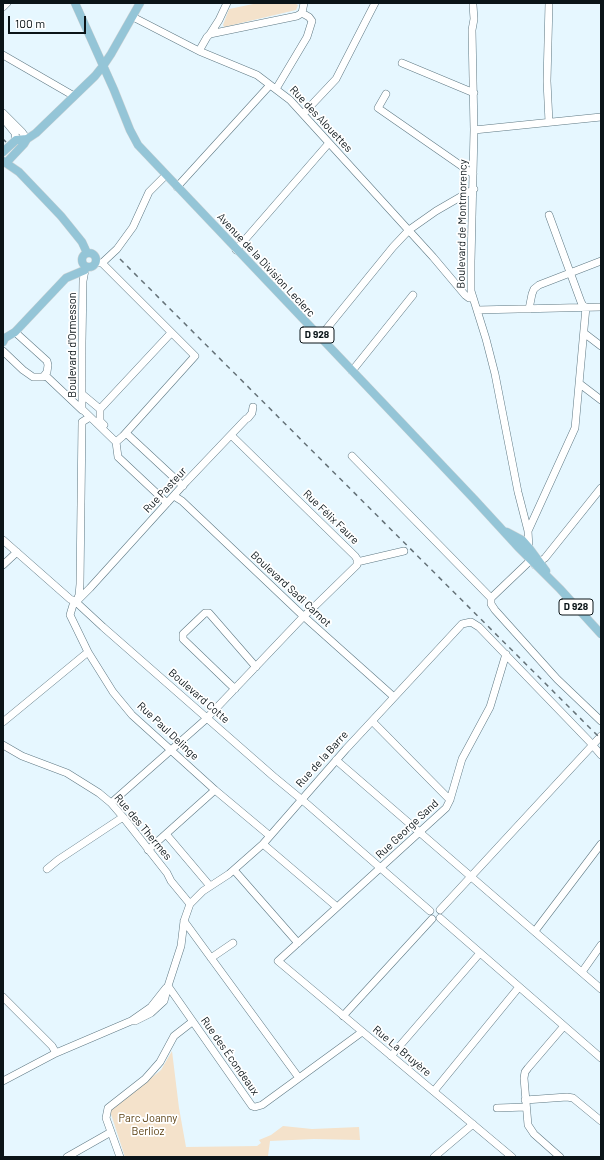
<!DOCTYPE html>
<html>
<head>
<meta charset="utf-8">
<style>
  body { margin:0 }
  #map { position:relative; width:604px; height:1160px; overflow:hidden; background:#e6f7ff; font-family:Barlow,sans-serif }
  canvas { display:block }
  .frame { position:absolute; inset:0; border:4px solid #0a1418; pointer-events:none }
  .scale { position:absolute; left:8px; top:16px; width:78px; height:18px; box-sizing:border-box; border:2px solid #0a1418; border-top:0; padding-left:5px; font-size:12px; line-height:14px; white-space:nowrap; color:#0a1418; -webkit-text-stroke:3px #fff; paint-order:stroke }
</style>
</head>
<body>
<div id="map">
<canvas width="604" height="1160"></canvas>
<div class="frame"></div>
<div class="scale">100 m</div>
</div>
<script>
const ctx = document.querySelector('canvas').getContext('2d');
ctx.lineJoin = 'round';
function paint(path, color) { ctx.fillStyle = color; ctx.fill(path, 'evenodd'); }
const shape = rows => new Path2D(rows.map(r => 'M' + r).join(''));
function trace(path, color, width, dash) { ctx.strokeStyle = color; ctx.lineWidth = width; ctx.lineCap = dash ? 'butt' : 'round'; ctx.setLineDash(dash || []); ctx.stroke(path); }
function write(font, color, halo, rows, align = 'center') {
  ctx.font = font + ' Barlow,sans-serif'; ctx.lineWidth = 3.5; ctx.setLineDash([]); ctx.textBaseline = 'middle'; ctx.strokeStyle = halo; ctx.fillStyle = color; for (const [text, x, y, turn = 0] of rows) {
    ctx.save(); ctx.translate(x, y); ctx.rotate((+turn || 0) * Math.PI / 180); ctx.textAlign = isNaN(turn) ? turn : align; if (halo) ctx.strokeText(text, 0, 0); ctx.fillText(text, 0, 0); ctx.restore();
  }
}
paint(shape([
  [258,3,294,3,298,5,296,10,224,27,223,25,229,9],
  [172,1051,179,1108,186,1147,257,1146,261,1143,259,1140,271,1135,283,1126,312,1129,359,1127,360,1140,314,1139,270,1141,268,1156,264,1156,264,1157,125,1157,111,1114,111,1110,161,1070]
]), '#f4e2cb');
const minor = shape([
  [473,5,474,19,472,30,474,130,471,262,471,291,486,339,495,374,518,492,528,531,529,548],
  [3,7,7,3],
  [302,13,304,3],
  [133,17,199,51,257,75,290,100,433,257,465,295,469,298,473,298],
  [210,34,219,20,227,3],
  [199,51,207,37,210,34,297,16,302,13],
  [3,55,74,96],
  [402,63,474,93],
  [276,89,307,37,312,21,309,17,302,13],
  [386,94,378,108,473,174],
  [3,113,22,132,27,139],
  [303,114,336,79,375,3],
  [6,122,15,133,16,140],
  [549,122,547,81,549,3],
  [474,130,601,117],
  [177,187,270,85],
  [549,215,581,302,584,307],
  [236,250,329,143],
  [96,263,102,263,195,356,123,436,116,442],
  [102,263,117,249,133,227,149,192,166,175],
  [85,270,83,281,82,343,82,409,116,442,118,457,167,503],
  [529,309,532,294,534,289,539,285,601,261],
  [477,310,601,307],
  [584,333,601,346],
  [319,338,393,247,409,230,436,211,474,189],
  [3,351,23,370,33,377,43,377,47,372,48,365,47,361,15,332],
  [352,371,413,295],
  [45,375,82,410],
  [580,384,601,400],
  [82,394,100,409,100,421,104,425],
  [253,407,252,413,248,418,246,419,186,482,90,588,73,605,70,615,88,652,113,692,132,715,215,790,270,836],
  [100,409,171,333],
  [126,433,183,486],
  [352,456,491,598],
  [174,496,182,501,300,613,394,697],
  [528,531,575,428,586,307],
  [3,540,70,599,76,602,103,627,273,776,307,804,430,911],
  [357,562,404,551],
  [3,565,17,552],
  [535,565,545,558,601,488],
  [491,598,491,604,495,610,557,679,601,721],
  [491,598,534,557],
  [77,600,79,595,80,584,82,422,90,417],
  [506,654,490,707,462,759,450,800,446,808,278,961,512,1157],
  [235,689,183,639,183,634,205,613,209,613,256,667],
  [372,721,450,800],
  [3,722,88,652],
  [3,745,22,756,67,773,99,793,111,803,123,817,167,873,171,881,190,904],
  [336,760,601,989],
  [111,803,205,720,304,616,316,605,357,565,357,559,355,556,231,435],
  [166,834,210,886],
  [263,844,337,907],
  [148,850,215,790],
  [47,869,58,860,123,817],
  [234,870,298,943],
  [440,910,601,736],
  [440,918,601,1058],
  [184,921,299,1078],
  [535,931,601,844],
  [211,958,233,943],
  [582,972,601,945],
  [168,986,252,1106,255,1107,262,1105,362,1032],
  [3,997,52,1046,56,1053],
  [343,1016,432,919],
  [131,1021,135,1021,151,1013,164,1001,168,986,181,946,184,921,190,904,203,891,229,874,263,844,346,749,462,624,471,622,479,627,589,741,601,755],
  [391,1056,480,953],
  [3,1081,56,1053,131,1021,151,1007,166,988],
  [434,1091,519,987],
  [525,1100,567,1097,573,1098,601,1121],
  [497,1108,526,1107],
  [67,1157,111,1132],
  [120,1157,106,1118,108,1108,145,1079,160,1062,174,1036,192,1022],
  [434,1157,473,1124],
  [560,1157,534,1134,528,1125,524,1078,525,1072,528,1068,564,1026]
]);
const major = shape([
  [75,3,114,90,130,130,138,145,474,499,519,548,560,589,601,634],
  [3,152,16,140,27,139,36,133,95,76,103,66,111,54,140,3],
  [3,161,19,172,61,216,82,242,87,253],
  [6,163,24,144,27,139],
  '82 260a7 7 0 1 1 14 0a7 7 0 1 1-14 0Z',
  [3,342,5,338,15,332,66,278,85,270,86,267],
  [507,532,522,540,529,548,546,571]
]);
trace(minor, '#5e7883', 8);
trace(major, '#d3d5d5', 9);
trace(minor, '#fff', 7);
trace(major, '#94c5d7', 8);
trace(shape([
  [3,139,6,142],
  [120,259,601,739]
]), '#657278', 1.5, [5, 5]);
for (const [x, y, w] of [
  [317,335,34],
  [576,607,34]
]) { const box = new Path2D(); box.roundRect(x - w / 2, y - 8, w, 16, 3); ctx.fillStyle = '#fff'; ctx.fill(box); trace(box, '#0a1418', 1); }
write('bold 10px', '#0a1418', null, [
  ["D 928",317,335],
  ["D 928",576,607]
]);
write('11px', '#0a1418', '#fff', [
  ["Rue des Alouettes",321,119,47],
  ["Boulevard de Montmorency",462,224,-89],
  ["Avenue de la Division Leclerc",266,265,47],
  ["Boulevard d'Ormesson",72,345,-90],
  ["Rue Pasteur",165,490,-47],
  ["Rue Félix Faure",331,517,44],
  ["Boulevard Sadi Carnot",291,589,43],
  ["Boulevard Cotte",199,696,41],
  ["Rue Paul Delinge",168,731,43],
  ["Rue de la Barre",322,759,-48],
  ["Rue des Thermes",143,827,50],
  ["Rue George Sand",407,829,-43],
  ["Rue La Bruyère",402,1051,40],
  ["Rue des Écondeaux",230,1056,55]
]);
write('11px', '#583c0d', '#fff', [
  ["Parc Joanny",148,1118],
  ["Berlioz",148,1131]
]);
</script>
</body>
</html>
